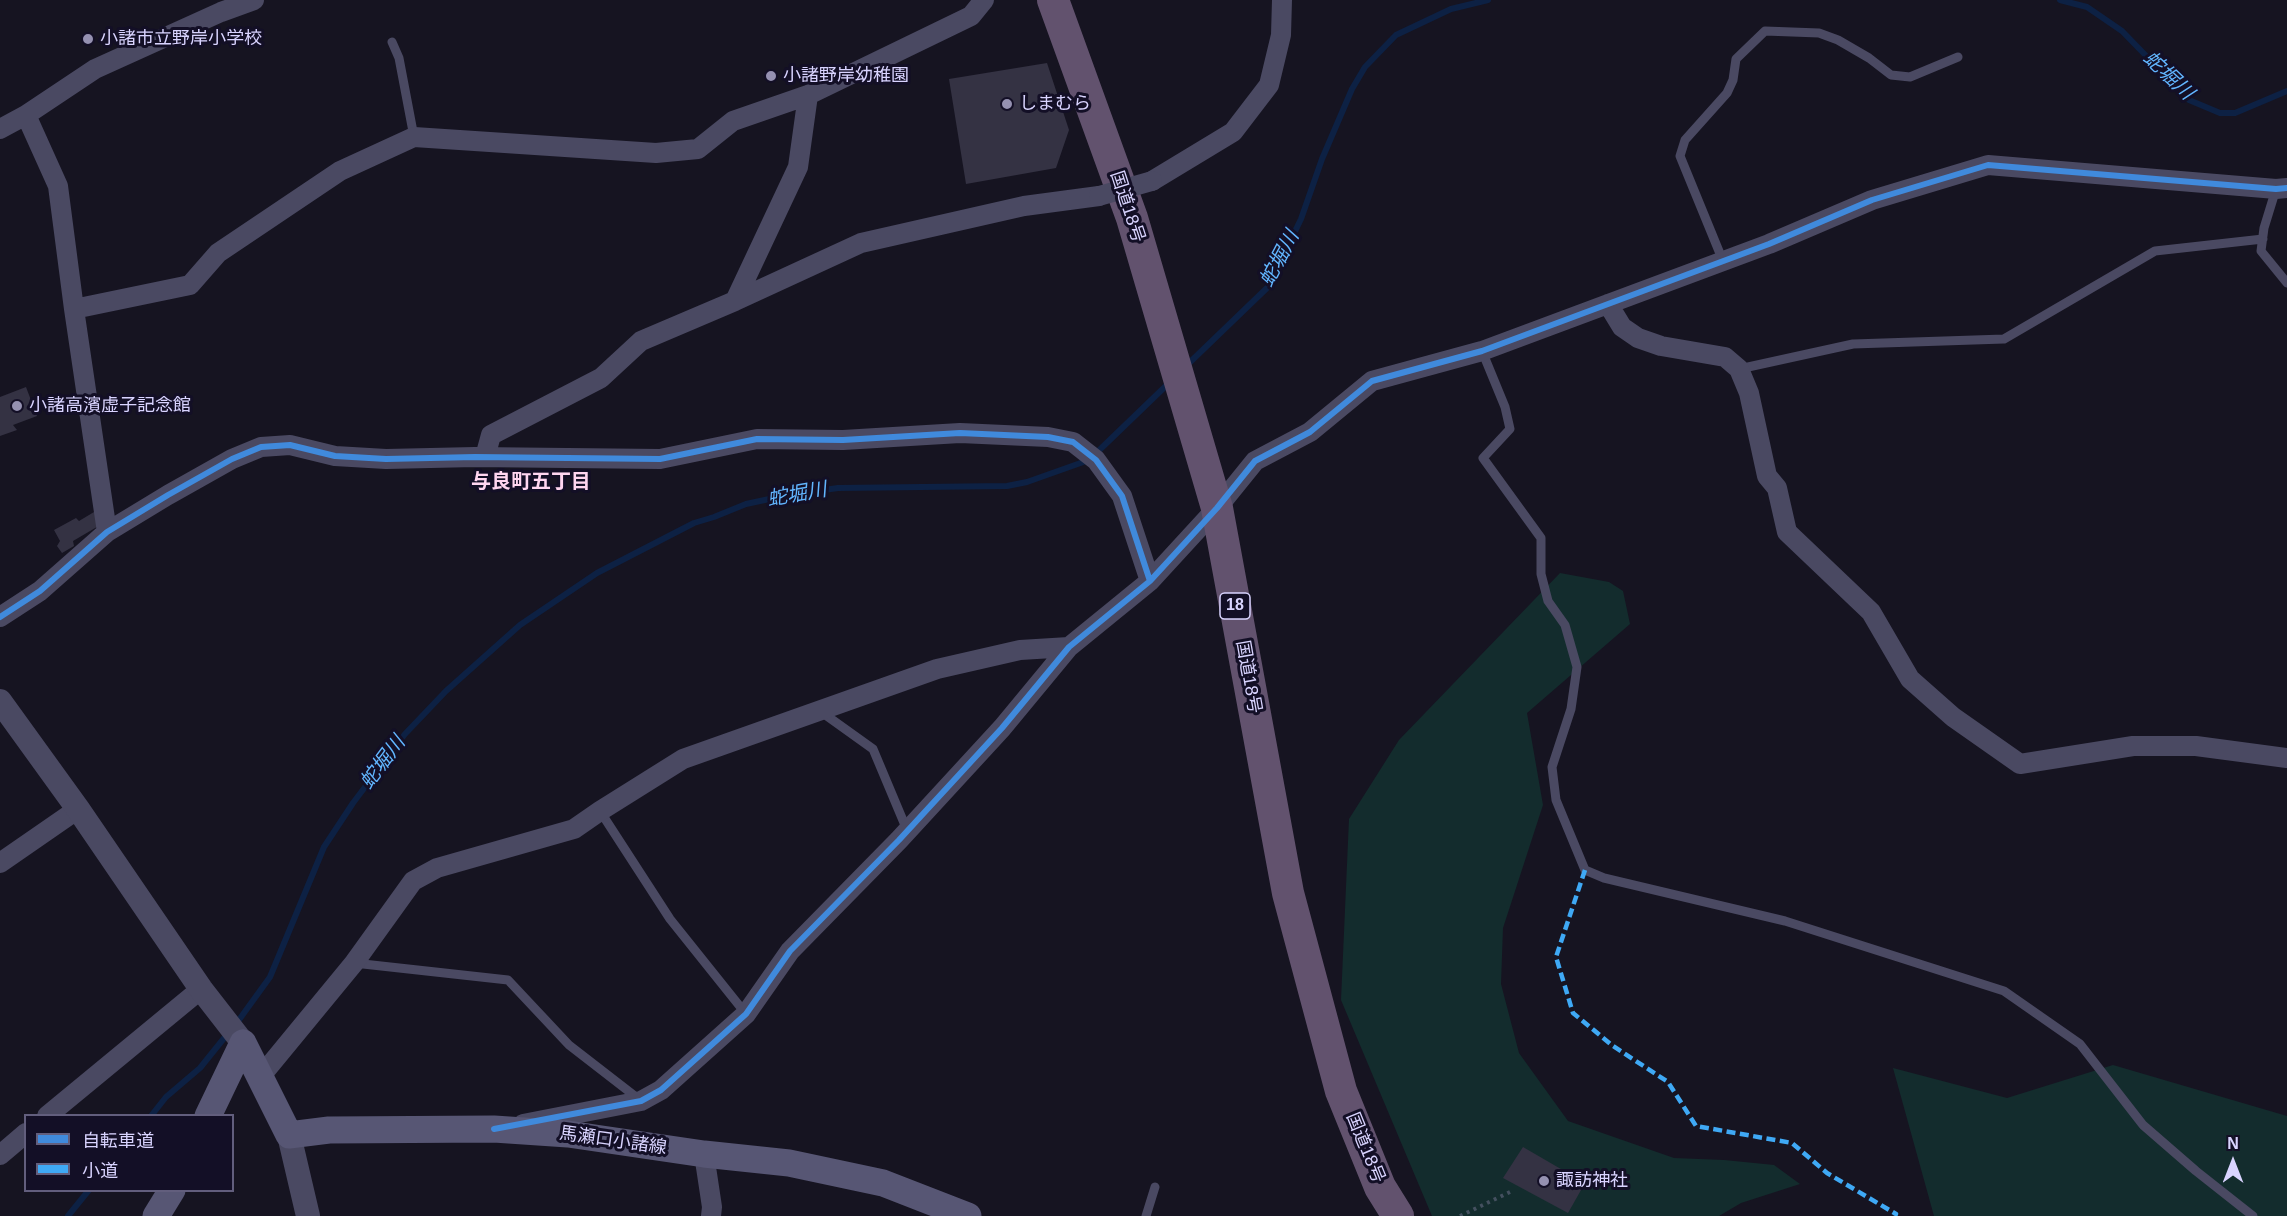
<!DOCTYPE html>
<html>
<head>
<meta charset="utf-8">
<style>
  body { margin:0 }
  #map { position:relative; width:2287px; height:1216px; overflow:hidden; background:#161421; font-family:Helvetica,"Noto Sans JP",sans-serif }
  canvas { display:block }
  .legend { position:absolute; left:24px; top:1114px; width:210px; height:78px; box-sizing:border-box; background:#130f26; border:2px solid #625e7d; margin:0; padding:8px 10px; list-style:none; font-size:18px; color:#d9d4ff }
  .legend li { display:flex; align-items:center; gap:12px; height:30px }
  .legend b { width:30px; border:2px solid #625e7d }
  .north { position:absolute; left:2203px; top:1132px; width:60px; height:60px; -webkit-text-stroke:4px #130f26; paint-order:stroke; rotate:0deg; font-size:16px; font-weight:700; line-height:24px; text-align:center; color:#d9d4ff }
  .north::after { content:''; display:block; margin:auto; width:21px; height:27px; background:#d9d4ff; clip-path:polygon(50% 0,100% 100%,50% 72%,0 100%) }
</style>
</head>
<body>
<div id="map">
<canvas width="2287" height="1216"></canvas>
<ul class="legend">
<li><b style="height:8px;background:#408adc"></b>自転車道</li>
<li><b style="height:8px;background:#3fa9f5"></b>小道</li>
</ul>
<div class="north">N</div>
</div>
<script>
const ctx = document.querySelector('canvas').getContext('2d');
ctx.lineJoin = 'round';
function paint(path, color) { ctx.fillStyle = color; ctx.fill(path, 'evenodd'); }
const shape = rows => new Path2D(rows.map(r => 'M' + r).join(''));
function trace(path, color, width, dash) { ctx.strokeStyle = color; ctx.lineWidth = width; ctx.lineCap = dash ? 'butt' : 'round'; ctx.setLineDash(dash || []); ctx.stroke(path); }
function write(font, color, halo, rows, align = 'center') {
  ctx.font = font + ' Helvetica,"Noto Sans JP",sans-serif'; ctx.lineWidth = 6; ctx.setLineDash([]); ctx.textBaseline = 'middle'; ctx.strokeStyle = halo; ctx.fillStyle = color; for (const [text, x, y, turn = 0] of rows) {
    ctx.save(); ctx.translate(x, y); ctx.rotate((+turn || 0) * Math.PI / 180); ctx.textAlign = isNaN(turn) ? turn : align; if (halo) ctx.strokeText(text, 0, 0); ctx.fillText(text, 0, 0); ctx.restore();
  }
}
paint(shape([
  [1560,573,1609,582,1623,591,1630,624,1527,713,1543,805,1503,928,1501,984,1519,1053,1568,1121,1674,1158,1724,1160,1774,1165,1800,1184,1741,1203,1719,1216,1432,1216,1341,1000,1349,819,1399,740],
  [2113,1065,2287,1116,2287,1216,1934,1216,1893,1068,2007,1098]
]), '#132c2d');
trace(shape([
  [2060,0,2087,7,2122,31,2189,100,2220,113,2235,113,2287,91],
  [1185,367,1268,287,1301,219,1322,159,1352,89,1365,67,1396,35,1451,9,1488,0],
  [236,1024,270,977,324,847,353,803,405,734,446,691,520,625,597,573,694,523,714,517,746,504,788,495,838,488,1007,486,1027,482,1089,460,1171,381],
  [151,1116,166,1097,200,1068,229,1032],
  [68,1216,89,1190]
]), '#0d2144', 6);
paint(shape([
  [1047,63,1069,130,1056,168,966,184,949,79],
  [26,387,37,416,13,425,17,430,0,436,0,397],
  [94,512,102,524,73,541,74,546,62,553,57,546,60,541,54,530,76,518,79,521],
  [1523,1147,1585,1183,1568,1213,1503,1178]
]), '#343243');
trace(shape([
  [1460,1216,1510,1192]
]), '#44505f', 4, [3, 4.5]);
trace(shape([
  [392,42,399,58,414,137],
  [2276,189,2264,228,2261,251,2287,283],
  [1723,261,1680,156,1685,140,1727,93,1733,80,1736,59,1765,31,1819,33,1838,40,1869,58,1891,75,1910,77,1958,57],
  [1482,351,1505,407,1510,429,1483,458,1541,538,1541,574,1548,601,1565,625,1577,667,1571,709,1552,767,1556,800,1585,870,1604,878,1785,921,2004,991,2080,1044,2143,1125,2196,1171,2253,1216],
  [1739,369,1853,344,2004,339,2155,251,2263,239],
  [820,711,873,749,907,830],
  [600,811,670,919,746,1014],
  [354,963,508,980,569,1045,640,1100],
  [1146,1216,1155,1187]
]), '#4a4962', 9);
trace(shape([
  [26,115,58,186,74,309,107,532],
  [0,129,26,115,95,69,221,12,254,0],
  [1152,181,1233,132,1269,85,1281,35,1282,0],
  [735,301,861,243,1024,206,1099,196],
  [1608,304,1622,327,1638,338,1661,346,1725,357,1739,369,1749,393,1767,476,1777,488,1787,532,1871,612,1910,679,1953,717,2020,764,2133,746,2196,746,2287,758],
  [74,309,190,285,218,253,340,171,414,137,656,153,698,149,733,121,808,95,971,16,984,0],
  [485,457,491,435,601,378,641,341,735,301,798,167,808,95],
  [0,617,40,591,107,532,168,495,232,459,261,447,290,445,335,456,386,459,475,457,660,459,757,439,843,440,960,433,1048,437,1073,442,1096,460,1122,496,1150,581],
  [0,863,78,809],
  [261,1076,354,963,413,881,437,868,574,829,600,811,683,759,937,669,1020,650,1069,647],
  [47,1116,201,989],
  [523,1124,641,1101,661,1090,746,1014,790,951,899,840,1002,728,1069,647,1150,581,1217,508,1255,461,1310,432,1372,381,1482,351,1769,244,1872,200,1988,165,2276,189,2287,188],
  [704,1154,712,1207,711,1216],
  [0,1155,26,1133]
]), '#4a4962', 20);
trace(shape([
  [0,701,78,809,201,989,243,1043],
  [289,1135,308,1216]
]), '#4a4962', 24);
trace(shape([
  [243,1043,289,1135,329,1130,494,1129,568,1134,704,1154,789,1163,883,1183,968,1216],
  [208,1116,243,1043],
  [156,1216,172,1190]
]), '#575674', 27);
trace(shape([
  [1053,0,1132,218,1217,508,1288,893,1341,1091,1380,1187,1398,1216]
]), '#62526e', 32);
trace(shape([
  [1099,196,1152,181]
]), '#4a4962', 20);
trace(shape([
  [1585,870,1556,957,1573,1013,1613,1046,1668,1082,1696,1126,1792,1143,1827,1173,1896,1214,1895,1216]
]), '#3fa9f5', 4.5, [9, 4.5]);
trace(shape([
  [0,617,40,591,107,532,168,495,232,459,261,447,290,445,335,456,386,459,475,457,660,459,757,439,843,440,960,433,1048,437,1073,442,1096,460,1122,496,1150,581],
  [494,1129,641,1101,661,1090,746,1014,790,951,899,840,1002,728,1069,647,1150,581,1217,508,1255,461,1310,432,1372,381,1482,351,1769,244,1872,200,1988,165,2276,189,2287,188]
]), '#408adc', 6);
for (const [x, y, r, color] of [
  [88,39,6,"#9591b1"],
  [771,76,6,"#9591b1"],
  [1007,104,6,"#9591b1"],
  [17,406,6,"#9591b1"],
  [1544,1181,6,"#9591b1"]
]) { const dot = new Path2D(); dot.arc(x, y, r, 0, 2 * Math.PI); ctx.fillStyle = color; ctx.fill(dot); trace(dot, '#130f26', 2); }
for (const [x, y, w] of [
  [1235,606,30]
]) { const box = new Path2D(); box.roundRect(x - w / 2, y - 13, w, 26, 4.5); ctx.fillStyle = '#130f26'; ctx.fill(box); trace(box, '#d9d4ff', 1.5); }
write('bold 16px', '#d9d4ff', null, [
  ["18",1235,606]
]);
write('18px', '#d9d4ff', '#130f26', [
  ["小諸市立野岸小学校",100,39],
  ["小諸野岸幼稚園",783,76],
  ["しまむら",1019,104],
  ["小諸高濱虚子記念館",29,406],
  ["諏訪神社",1556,1181]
], 'left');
write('18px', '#d9d4ff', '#130f26', [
  ["国道18号",1127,207,72],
  ["国道18号",1248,677,80],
  ["馬瀬口小諸線",613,1141,8],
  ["国道18号",1365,1148,68]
]);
write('italic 20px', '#62b6ff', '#130f26', [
  ["蛇堀川",2168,76,43],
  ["蛇堀川",1280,259,-62],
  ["蛇堀川",797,495,-10],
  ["蛇堀川",383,763,-53]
]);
write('bold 20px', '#ffd6f0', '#130f26', [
  ["与良町五丁目",531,482]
]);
</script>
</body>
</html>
